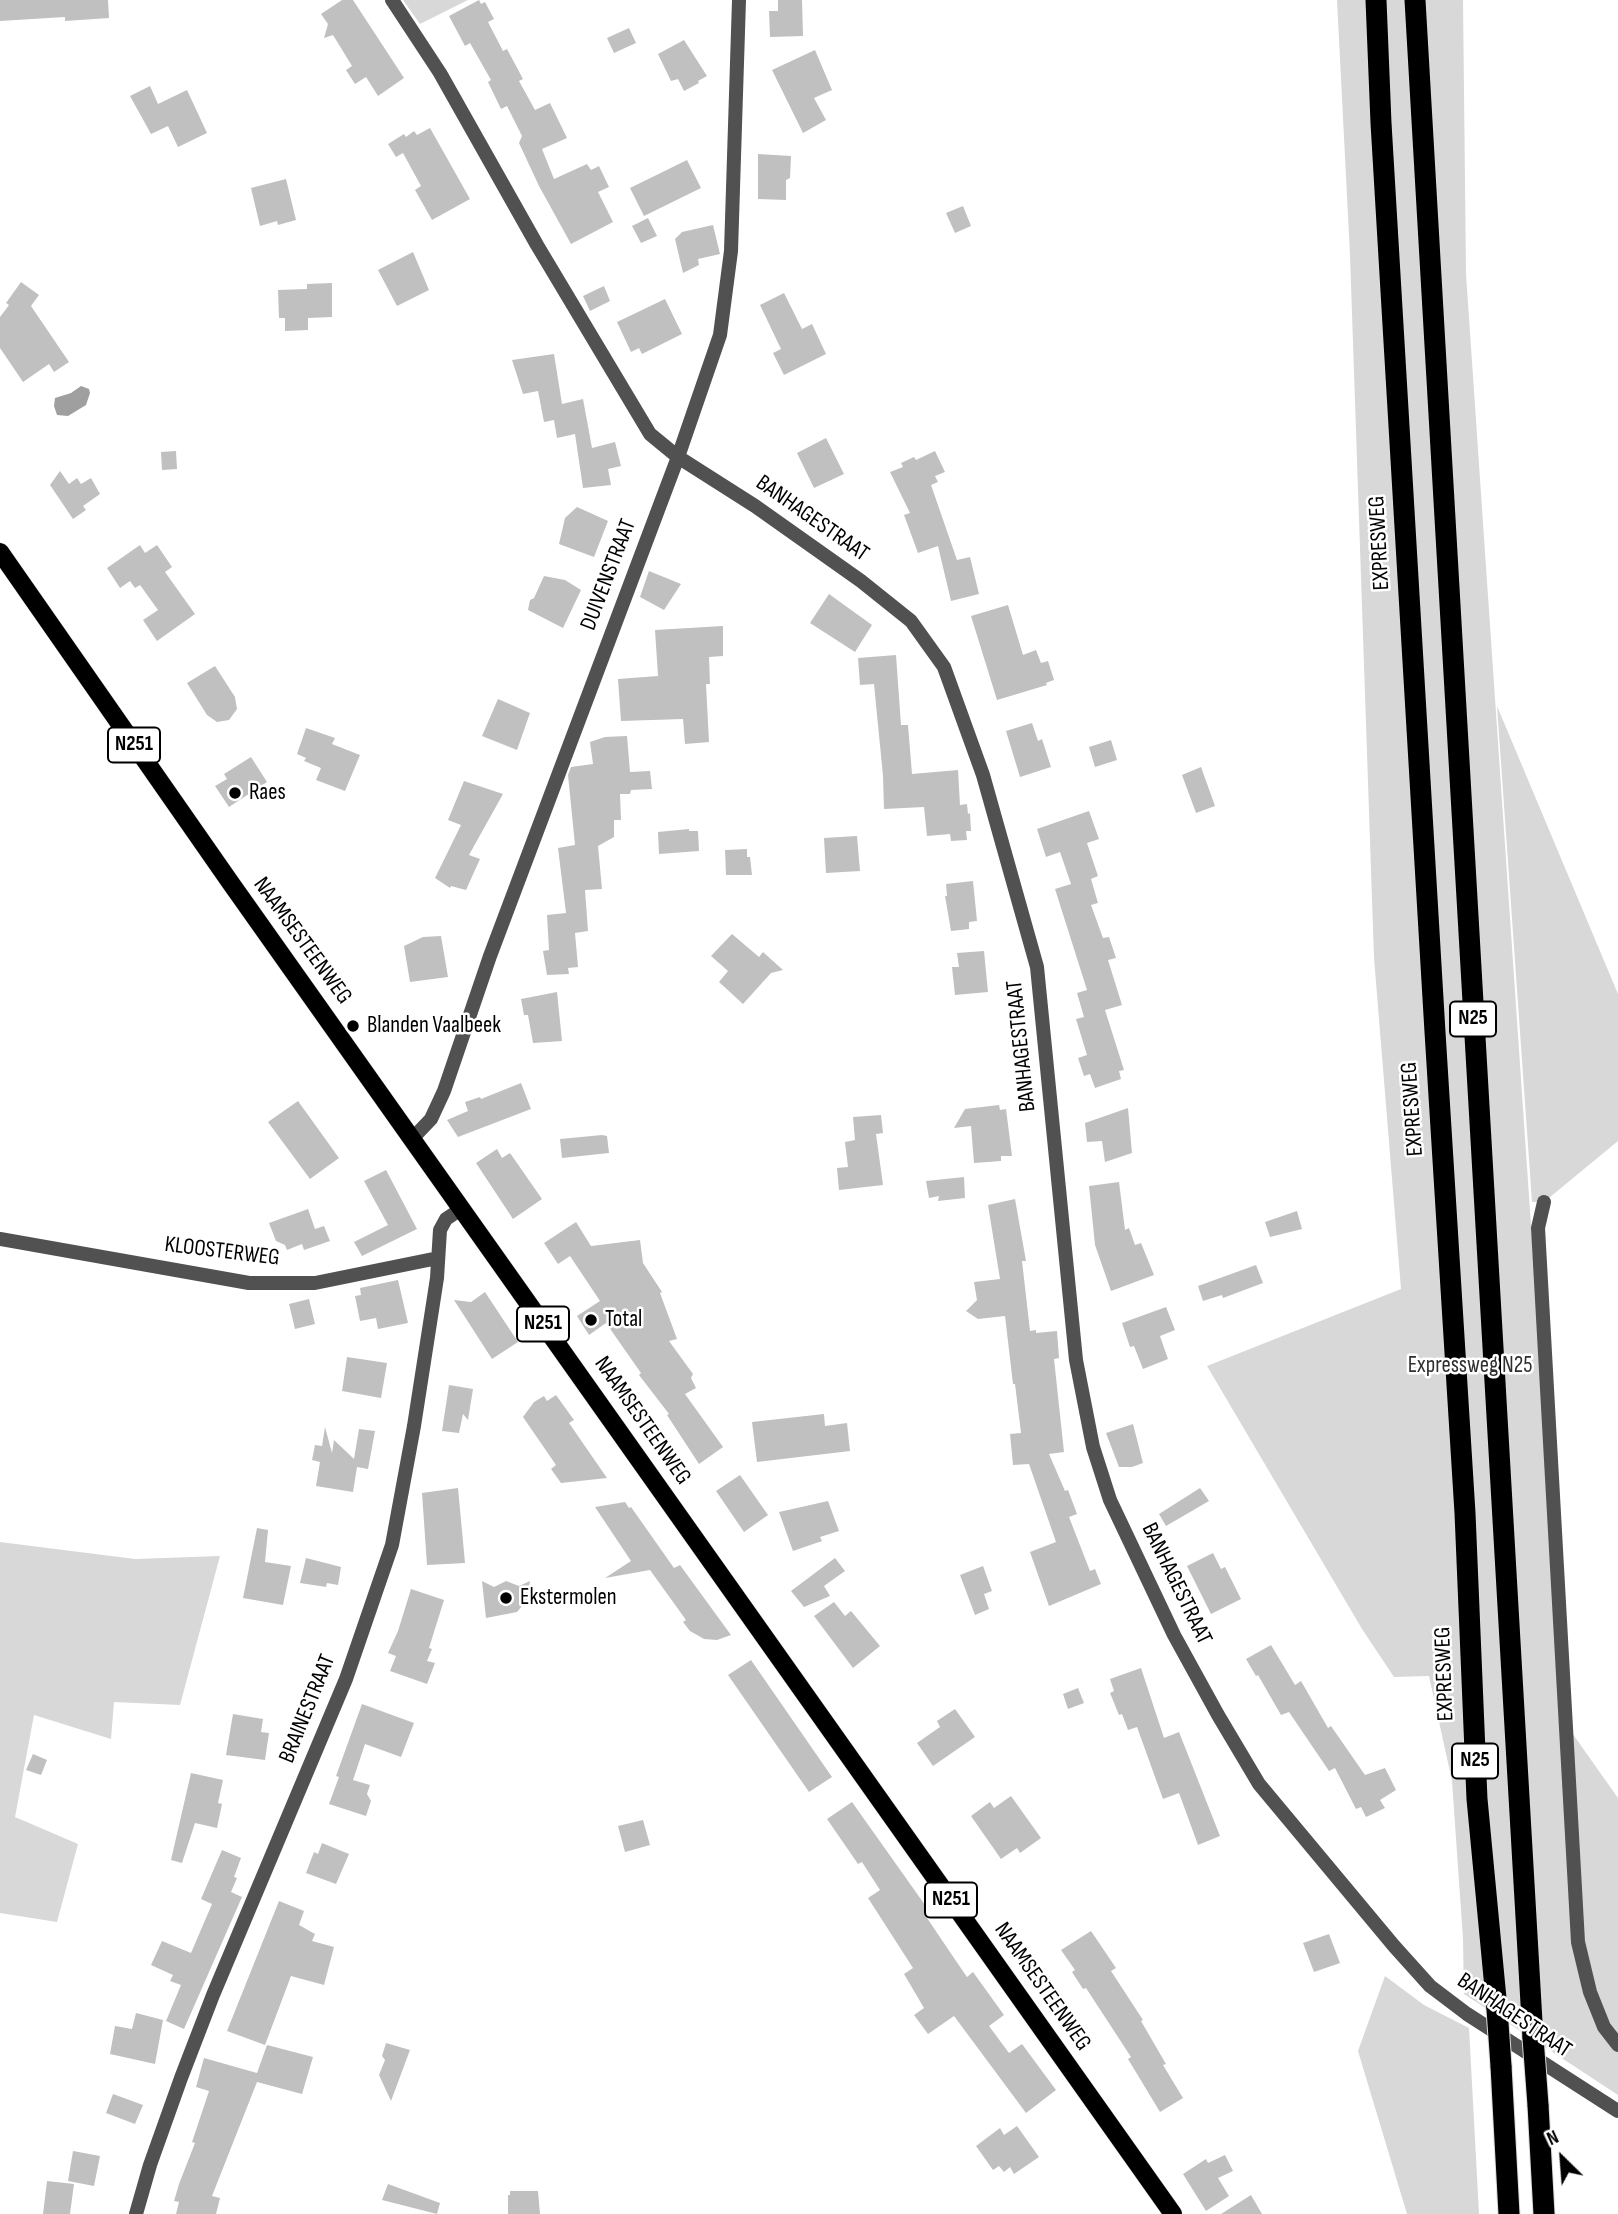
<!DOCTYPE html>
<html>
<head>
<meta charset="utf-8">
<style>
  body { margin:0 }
  #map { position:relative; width:1618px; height:2214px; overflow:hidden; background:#fff; font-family:"Sofia Sans Condensed",sans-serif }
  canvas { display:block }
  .north { position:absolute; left:1527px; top:2123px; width:70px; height:70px; -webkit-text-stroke:5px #fff; paint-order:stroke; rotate:335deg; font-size:19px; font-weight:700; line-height:28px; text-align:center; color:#000 }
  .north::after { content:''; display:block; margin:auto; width:24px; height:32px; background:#000; clip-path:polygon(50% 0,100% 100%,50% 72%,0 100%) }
</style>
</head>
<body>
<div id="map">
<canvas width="1618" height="2214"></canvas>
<div class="north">N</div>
</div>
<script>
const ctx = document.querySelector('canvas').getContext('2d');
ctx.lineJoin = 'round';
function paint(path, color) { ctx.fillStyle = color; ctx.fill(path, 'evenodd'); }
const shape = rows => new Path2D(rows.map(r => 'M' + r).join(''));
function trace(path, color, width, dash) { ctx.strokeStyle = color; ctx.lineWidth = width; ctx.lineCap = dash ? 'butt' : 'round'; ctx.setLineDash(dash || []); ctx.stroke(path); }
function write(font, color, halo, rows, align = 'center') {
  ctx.font = font + ' "Sofia Sans Condensed",sans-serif'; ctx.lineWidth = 5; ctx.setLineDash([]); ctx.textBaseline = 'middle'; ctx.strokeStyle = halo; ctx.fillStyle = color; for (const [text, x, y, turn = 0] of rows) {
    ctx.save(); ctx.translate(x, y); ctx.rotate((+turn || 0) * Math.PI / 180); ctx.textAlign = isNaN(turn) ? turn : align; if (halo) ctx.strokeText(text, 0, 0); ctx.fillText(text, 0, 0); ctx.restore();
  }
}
paint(shape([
  [403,0,468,0,420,24],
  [1337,0,1463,0,1466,274,1565,1723,1618,1798,1618,2095,1464,1994,1463,1939,1452,1781,1429,1676,1394,1677,1362,1629,1207,1366,1401,1289,1374,958,1350,255],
  [1497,706,1618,994,1618,1141,1544,1202,1532,1202],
  [0,1542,135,1559,220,1556,180,1705,114,1702,111,1739,34,1715,15,1817,78,1844,57,1922,0,1913],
  [1385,1976,1424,2005,1469,2028,1479,2214,1407,2214,1358,2051]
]), '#d8d8d8');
paint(shape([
  [81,386,89,389,90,393,86,405,68,416,57,415,54,406,55,398,71,393]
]), '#9f9f9f');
paint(shape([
  [0,0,108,0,109,18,65,21,65,17,0,21],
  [342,0,353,0,404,78,378,96,366,77,355,84,346,70,352,66,333,35,324,38,328,24,321,14],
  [479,0,481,4,485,2,494,19,488,22,503,51,507,49,523,79,519,81,535,110,550,103,567,138,542,149,554,179,587,164,591,170,599,166,609,187,598,192,613,222,571,244,539,186,519,143,522,136,507,106,501,109,488,82,491,80,470,43,465,46,449,16],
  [778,0,802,0,803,36,770,37,769,11,778,11],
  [629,28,636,43,614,53,607,38],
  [684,40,707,76,698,81,699,83,684,91,678,79,671,81,658,54],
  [815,50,832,90,814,98,826,120,803,133,772,70],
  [150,86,158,104,187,90,207,133,178,147,168,126,151,134,130,96],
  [430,128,470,199,432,220,415,190,421,186,403,153,396,157,388,144,404,134,406,137,414,131,417,135],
  [758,154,791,156,790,178,786,180,786,200,758,199],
  [687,160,701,188,644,216,630,188],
  [286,179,296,220,278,225,277,221,260,226,251,188],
  [963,206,971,226,955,233,946,213],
  [648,218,657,236,641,243,632,226],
  [713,225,720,254,698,259,699,265,683,273,675,239,682,232],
  [413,252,429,290,397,306,378,270],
  [21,282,39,295,31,306,69,362,54,372,49,364,23,382,0,348,0,317,9,305,6,303],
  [332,283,332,317,308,318,308,330,285,331,285,318,279,318,278,290,307,289,307,284],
  [604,286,610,301,590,311,583,296],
  [784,293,802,329,812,324,826,354,784,375,773,353,781,349,760,305],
  [665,299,682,334,642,354,639,348,631,352,617,322],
  [554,354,562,404,583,399,592,448,615,442,621,466,608,469,611,485,583,488,575,434,557,438,554,420,544,422,538,391,523,394,512,360],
  [826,438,844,474,814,488,797,453],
  [176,451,177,469,162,470,161,452],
  [935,451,945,472,935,476,938,482,931,485,957,560,970,557,979,594,951,601,938,546,918,553,904,515,910,513,890,472,903,467,901,463,914,457,916,460],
  [60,471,69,484,77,478,81,484,91,478,100,494,83,506,86,510,73,519,50,485],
  [577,507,608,521,594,557,559,544,565,518],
  [140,545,145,553,157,545,172,567,165,572,195,614,157,641,143,620,158,610,140,585,135,588,130,581,120,588,107,568],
  [649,571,681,584,664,610,640,597],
  [544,576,565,580,581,590,563,628,528,610,530,600,534,598],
  [829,594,872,625,855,652,810,623],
  [1008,605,1023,655,1036,650,1041,663,1048,661,1054,680,1046,683,1047,685,997,700,971,616],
  [723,626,723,656,709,657,710,684,706,684,709,742,685,744,683,719,621,721,618,679,658,676,655,630],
  [896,655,901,725,908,725,912,774,958,770,960,805,967,804,968,814,970,813,971,831,966,831,967,840,951,841,950,834,927,836,924,807,884,809,883,776,874,684,860,685,858,658],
  [215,666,235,697,237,709,229,720,217,722,207,715,187,683],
  [498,699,530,713,517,750,482,736],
  [1032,723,1038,741,1042,739,1051,767,1020,777,1006,731],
  [306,728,335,738,332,744,360,755,345,791,316,780,321,768,304,761,306,758,297,754],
  [627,736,630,772,650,771,652,789,631,790,630,794,620,794,621,820,614,820,614,837,598,846,602,889,585,890,588,931,575,933,578,967,568,968,569,974,547,975,543,951,549,950,547,915,566,913,558,848,575,845,568,775,571,767,593,764,590,742,605,737],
  [1111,740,1117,760,1095,767,1089,747],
  [251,757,267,782,229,807,215,786,227,779,224,774],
  [1201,767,1215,806,1196,813,1182,775],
  [464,781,503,794,469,855,480,859,466,890,451,886,450,888,435,878,461,825,448,820],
  [1089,811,1099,839,1087,843,1098,876,1091,879,1098,903,1091,905,1103,938,1109,937,1116,958,1108,960,1122,1005,1105,1010,1124,1070,1119,1071,1121,1079,1095,1088,1090,1074,1084,1076,1078,1058,1087,1055,1076,1019,1084,1017,1077,993,1087,990,1055,889,1071,884,1060,852,1046,857,1037,829],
  [689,829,689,831,698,831,699,851,659,854,658,832],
  [857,836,860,871,826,873,824,838],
  [747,849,747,857,750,857,752,875,726,875,725,850],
  [973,881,977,921,969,922,969,929,951,931,945,896,947,896,946,884],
  [732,934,759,957,763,952,783,970,771,973,743,1004,719,982,728,971,711,956],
  [441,936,448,977,410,982,404,946,423,937],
  [984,951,988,992,955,995,952,967,959,967,957,953],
  [557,992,562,1041,533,1043,528,1015,524,1015,521,999],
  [521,1083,531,1109,458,1137,447,1120,468,1111,465,1102,480,1097,481,1099],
  [298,1101,339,1158,310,1179,268,1122],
  [999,1105,1000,1110,1006,1109,1012,1156,1001,1156,1001,1161,974,1163,971,1126,954,1128,965,1109],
  [1128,1108,1132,1153,1105,1162,1102,1141,1087,1142,1085,1123],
  [881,1115,883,1133,876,1134,883,1185,839,1190,837,1168,848,1167,845,1142,855,1140,853,1117],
  [602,1135,607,1136,609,1153,562,1158,560,1139],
  [497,1149,502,1158,510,1153,542,1199,513,1219,476,1163],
  [386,1170,417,1229,362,1256,354,1242,388,1225,364,1181],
  [964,1177,965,1198,938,1201,939,1196,929,1198,926,1181],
  [1119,1182,1125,1230,1129,1228,1135,1245,1141,1243,1154,1275,1111,1291,1095,1245,1089,1186],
  [1015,1199,1026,1261,1022,1261,1030,1331,1036,1330,1036,1333,1057,1331,1059,1358,1054,1359,1064,1452,1049,1454,1065,1491,1068,1490,1077,1514,1069,1517,1090,1571,1095,1569,1101,1584,1049,1606,1030,1552,1056,1542,1029,1464,1013,1465,1010,1434,1021,1433,1015,1384,1013,1384,1005,1316,978,1319,966,1311,977,1300,974,1282,1000,1279,988,1205],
  [308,1209,315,1229,324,1226,330,1241,304,1250,302,1244,287,1250,285,1245,276,1241,269,1223],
  [1297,1211,1302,1229,1270,1237,1265,1222],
  [576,1222,591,1246,640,1240,643,1263,662,1292,660,1293,677,1339,669,1341,693,1374,691,1378,696,1388,685,1394,723,1447,699,1464,667,1415,669,1414,639,1375,641,1373,606,1323,589,1335,577,1316,600,1301,570,1256,558,1264,544,1243],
  [1256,1265,1263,1283,1223,1298,1222,1295,1203,1301,1198,1286],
  [398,1280,408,1323,378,1329,376,1318,360,1321,355,1296,361,1295,360,1288],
  [485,1292,518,1342,492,1359,454,1300,471,1302],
  [309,1299,315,1324,295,1329,289,1304],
  [1166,1307,1175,1330,1160,1336,1168,1359,1143,1369,1134,1346,1130,1347,1122,1323],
  [347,1357,387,1363,381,1398,342,1391],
  [449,1385,473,1389,468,1420,463,1414,459,1433,442,1431],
  [556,1395,574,1420,569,1423,607,1478,561,1483,551,1469,556,1465,523,1417,534,1402,544,1396,547,1401],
  [824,1414,825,1426,847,1423,850,1451,757,1462,752,1422],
  [1133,1424,1143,1463,1132,1467,1119,1467,1106,1433],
  [325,1427,332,1453,334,1440,354,1459,359,1429,375,1431,368,1469,357,1467,353,1492,316,1486,320,1462,312,1460,315,1445,322,1446],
  [740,1475,768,1515,744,1532,716,1491],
  [458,1488,465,1563,427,1565,422,1493],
  [1200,1488,1209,1501,1166,1526,1159,1514],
  [828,1501,839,1531,820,1537,822,1541,793,1551,779,1512],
  [625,1502,629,1508,631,1507,674,1568,680,1565,731,1635,717,1640,704,1639,690,1631,683,1622,686,1620,650,1570,605,1578,631,1561,595,1507],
  [257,1528,268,1530,265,1562,291,1566,283,1605,243,1598],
  [1213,1553,1221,1569,1225,1567,1241,1599,1211,1614,1187,1566],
  [306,1558,341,1567,338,1585,327,1583,326,1587,300,1583],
  [835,1558,845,1571,824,1586,830,1596,804,1607,791,1591],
  [983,1566,992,1591,984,1594,989,1609,975,1615,960,1575],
  [482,1581,494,1587,506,1581,519,1586,530,1581,527,1600,517,1612,486,1618],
  [411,1589,444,1600,429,1648,432,1649,427,1661,435,1663,427,1684,390,1671,396,1656,388,1653,398,1631],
  [834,1602,845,1616,851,1611,880,1646,853,1668,814,1616],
  [1271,1645,1295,1685,1301,1681,1328,1728,1331,1726,1365,1775,1385,1768,1396,1790,1380,1800,1385,1808,1366,1817,1361,1807,1356,1809,1335,1768,1329,1771,1289,1712,1281,1715,1258,1675,1256,1676,1246,1659],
  [751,1660,832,1777,809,1792,728,1675],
  [1141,1668,1164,1738,1179,1732,1220,1836,1198,1845,1179,1793,1163,1799,1137,1727,1128,1730,1122,1714,1119,1715,1110,1693,1114,1691,1110,1679],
  [1078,1688,1084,1703,1068,1709,1063,1694],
  [362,1704,414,1723,401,1757,365,1744,353,1780,370,1785,367,1794,371,1801,366,1816,329,1804,339,1777,336,1776],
  [955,1709,975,1737,933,1766,917,1743,940,1727,937,1721],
  [233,1714,263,1719,261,1732,269,1733,265,1760,226,1755],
  [33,1754,47,1760,41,1775,26,1770],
  [191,1773,223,1780,218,1803,222,1804,217,1828,195,1823,182,1863,171,1860],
  [1011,1796,1041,1838,1020,1853,1017,1848,1001,1859,971,1816,990,1802,994,1808],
  [852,1802,930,1912,925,1915,954,1958,967,1977,973,1972,1004,2015,989,2026,1009,2053,1022,2044,1056,2090,1026,2113,954,2016,928,2034,914,2015,924,2008,904,1974,913,1968,868,1898,880,1890,862,1862,858,1864,827,1819],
  [643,1820,650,1845,625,1852,618,1826],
  [322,1843,349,1854,336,1884,306,1873,314,1852,318,1854],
  [222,1850,241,1858,234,1877,237,1878,231,1892,242,1897,184,2029,166,2021,181,1985,170,1981,173,1975,151,1965,162,1941,191,1953,212,1904,201,1899],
  [279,1901,304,1911,299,1925,315,1934,312,1941,334,1947,324,1985,291,1976,265,2045,227,2031],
  [1091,1931,1116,1968,1111,1971,1143,2020,1141,2021,1166,2064,1163,2065,1183,2098,1160,2112,1128,2059,1131,2057,1086,1988,1083,1989,1072,1972,1075,1970,1061,1950],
  [1329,1934,1340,1963,1314,1972,1303,1943],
  [136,2013,163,2020,155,2064,110,2054,115,2026,132,2029],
  [386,2043,410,2050,391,2101,379,2075,385,2060,382,2056],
  [267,2045,313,2057,302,2094,257,2082,212,2196,220,2198,216,2214,176,2214,179,2202,174,2201,179,2184,195,2143,192,2142,209,2091,196,2087,204,2058,257,2073],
  [113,2094,143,2105,135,2124,106,2113],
  [1017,2126,1039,2157,1014,2174,1010,2167,1004,2172,999,2166,993,2170,976,2146,1000,2128,1004,2135],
  [73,2151,100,2156,94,2186,68,2181],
  [1225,2155,1233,2171,1218,2178,1229,2196,1206,2211,1183,2174,1206,2159,1208,2163],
  [47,2181,74,2184,70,2214,43,2214],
  [388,2184,440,2203,437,2214,382,2200],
  [510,2191,538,2191,540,2214,508,2214,508,2195,510,2195],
  [1251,2195,1262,2214,1221,2214]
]), '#c0c0c0');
const primary = shape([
  [0,552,230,882,1173,2214]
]);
const highway = shape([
  [1376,0,1381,123,1435,1032,1465,1513,1477,1799,1497,2009],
  [1415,0,1533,2038],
  [1501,2066,1509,2214],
  [1538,2105,1544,2214]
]);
trace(primary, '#dbdbdb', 19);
trace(highway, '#dbdbdb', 23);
trace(shape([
  [392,0,440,73,537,245,650,434,678,457,755,506,861,581,911,621,944,667,983,775,1037,967,1076,1360,1093,1447,1110,1500,1174,1635,1218,1715,1259,1784,1394,1946,1430,1986,1467,2014,1618,2111],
  [412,1139,431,1119,444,1091,490,956,678,457,720,335,731,251,739,0],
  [1544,1202,1538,1228,1578,1942,1590,1992,1604,2027,1618,2045],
  [0,1239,249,1283,315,1283,438,1258],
  [136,2214,150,2165,181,2078,213,1995,346,1679,392,1545,414,1426,437,1278,440,1230,446,1219,461,1209]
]), '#515151', 14);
trace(primary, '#000', 18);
trace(highway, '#000', 21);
const highwayBridge = shape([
  [1497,2009,1501,2066],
  [1533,2038,1538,2105]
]);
trace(highwayBridge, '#dbdbdb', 23, []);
trace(highwayBridge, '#000', 21);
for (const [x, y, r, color] of [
  [235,793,7,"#000"],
  [353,1026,7,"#000"],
  [591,1320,7,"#000"],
  [506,1598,7,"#000"]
]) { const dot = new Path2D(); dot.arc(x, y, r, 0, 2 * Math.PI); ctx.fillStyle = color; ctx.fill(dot); trace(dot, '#fff', 2.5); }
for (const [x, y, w] of [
  [134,745,52],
  [1473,1019,46],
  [543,1324,52],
  [1475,1761,46],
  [951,1900,52]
]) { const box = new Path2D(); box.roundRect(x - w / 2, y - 17.5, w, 35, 5); ctx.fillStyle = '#fff'; ctx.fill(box); trace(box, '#000', 2); }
write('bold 21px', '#000', null, [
  ["N251",134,745],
  ["N25",1473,1019],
  ["N251",543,1324],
  ["N25",1475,1761],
  ["N251",951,1900]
]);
write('23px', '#000', '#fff', [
  ["BANHAGESTRAAT",812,519,35],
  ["EXPRESWEG",1380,543,-93],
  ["DUIVENSTRAAT",609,575,-69],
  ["NAAMSESTEENWEG",302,941,54],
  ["BANHAGESTRAAT",1022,1046,-96],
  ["EXPRESWEG",1413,1109,-94],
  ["KLOOSTERWEG",222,1252,7],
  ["NAAMSESTEENWEG",642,1421,55],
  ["BANHAGESTRAAT",1176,1584,64],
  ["EXPRESWEG",1445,1674,-92],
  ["BRAINESTRAAT",308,1709,-68],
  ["NAAMSESTEENWEG",1042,1987,55],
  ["BANHAGESTRAAT",1514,2016,34]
]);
write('23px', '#000', '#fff', [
  ["Raes",249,793],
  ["Blanden Vaalbeek",367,1026],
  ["Total",605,1320],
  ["Ekstermolen",520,1598]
], 'left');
write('23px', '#2f2f2f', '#fff', [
  ["Expressweg N25",1470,1366]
]);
</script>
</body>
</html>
